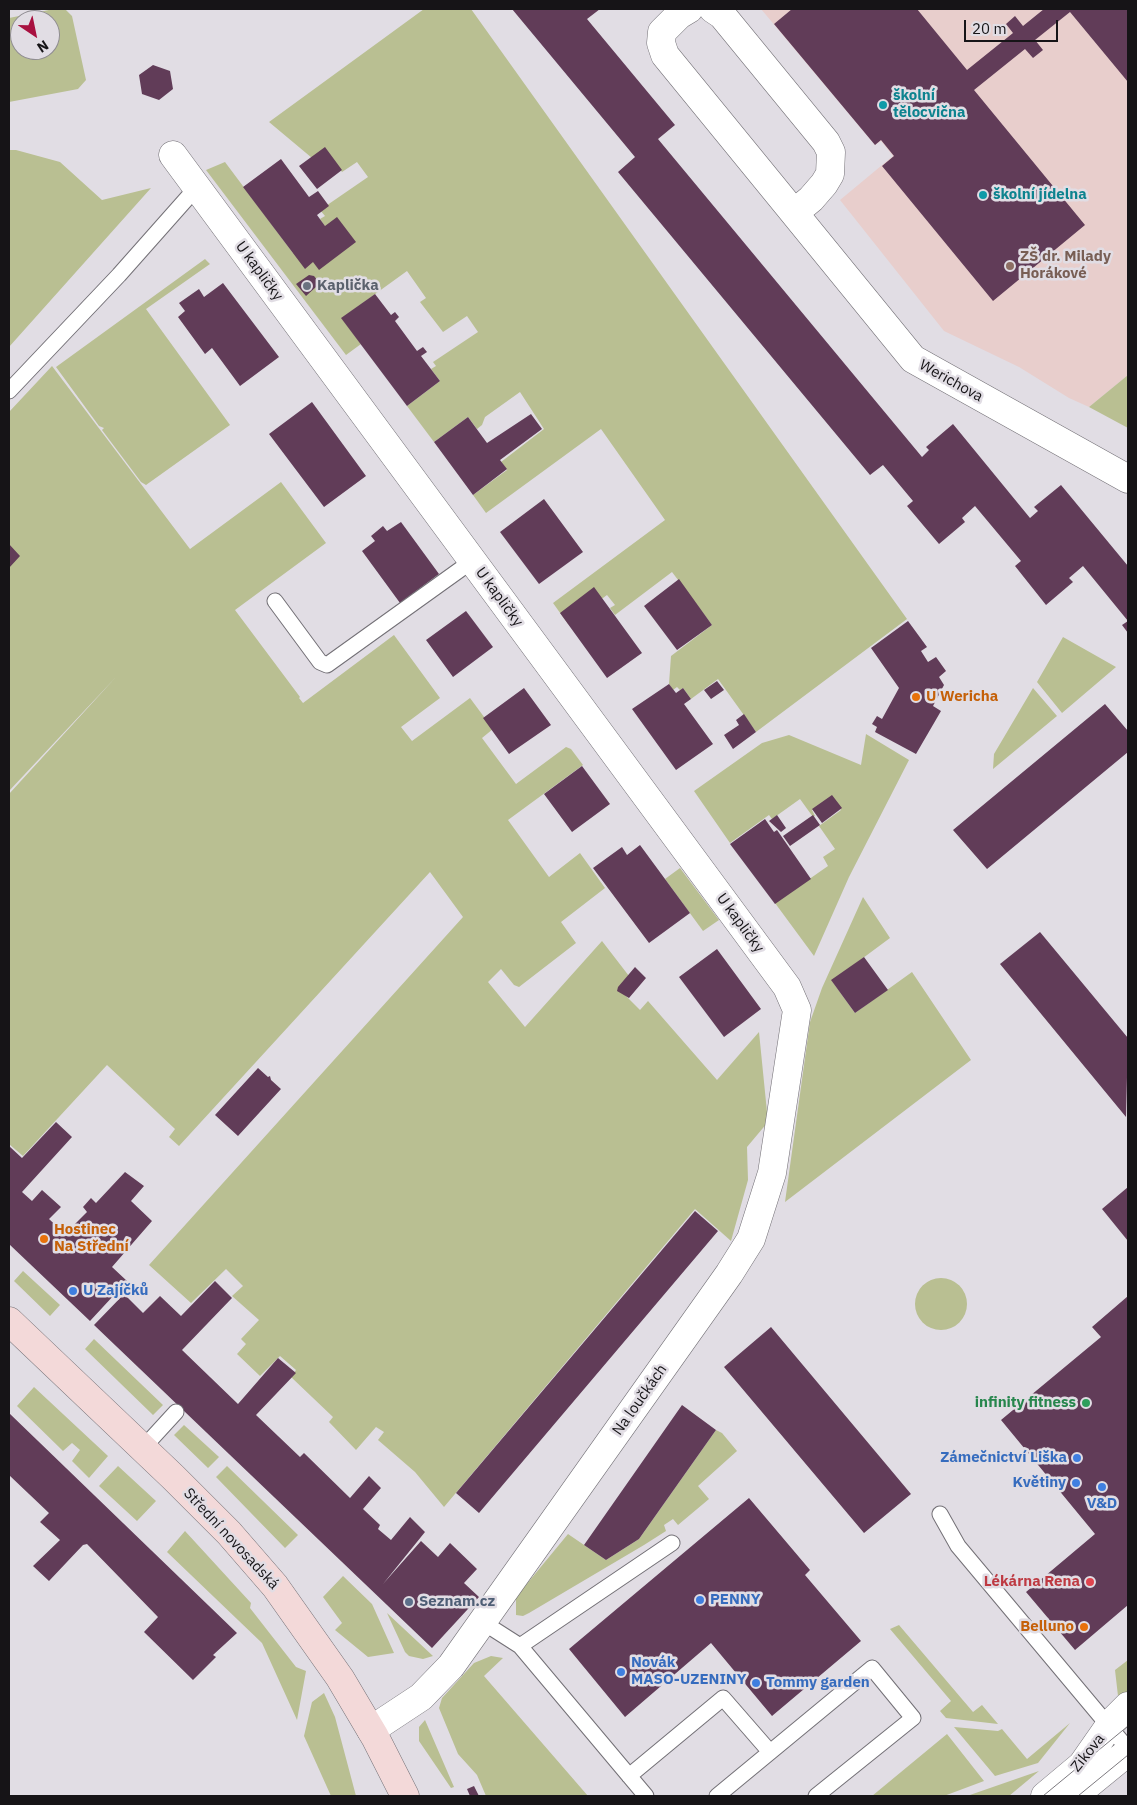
<!DOCTYPE html>
<html>
<head>
<meta charset="utf-8">
<style>
  body { margin:0 }
  #map { position:relative; width:1137px; height:1805px; overflow:hidden; background:#e1dde4; font-family:"IBM Plex Sans",sans-serif }
  canvas { display:block }
  .frame { position:absolute; inset:0; border:10px solid #161417; pointer-events:none }
  .north { position:absolute; left:10px; top:10px; width:50px; height:50px; box-sizing:border-box; background:#e1dde4; border:1px solid #908d92; border-radius:50%; rotate:146deg; font-size:14px; font-weight:700; line-height:20px; text-align:center; color:#161417 }
  .north::after { content:''; display:block; margin:auto; width:18px; height:22px; background:#a81140; clip-path:polygon(50% 0,100% 100%,50% 72%,0 100%) }
  .scale { position:absolute; left:964px; top:20px; width:94px; height:22px; box-sizing:border-box; border:2px solid #161417; border-top:0; padding-left:6px; font-size:15px; line-height:18px; white-space:nowrap; color:#161417; -webkit-text-stroke:4px #e1dde4; paint-order:stroke }
</style>
</head>
<body>
<div id="map">
<canvas width="1137" height="1805"></canvas>
<div class="frame"></div>
<div class="north">N</div>
<div class="scale">20 m</div>
</div>
<script>
const ctx = document.querySelector('canvas').getContext('2d');
ctx.lineJoin = 'round';
function paint(path, color) { ctx.fillStyle = color; ctx.fill(path, 'evenodd'); }
const shape = rows => new Path2D(rows.map(r => 'M' + r).join(''));
function trace(path, color, width, dash) { ctx.strokeStyle = color; ctx.lineWidth = width; ctx.lineCap = dash ? 'butt' : 'round'; ctx.setLineDash(dash || []); ctx.stroke(path); }
function write(font, color, halo, rows, align = 'center') {
  ctx.font = font + ' "IBM Plex Sans",sans-serif'; ctx.lineWidth = 5; ctx.setLineDash([]); ctx.textBaseline = 'middle'; ctx.strokeStyle = halo; ctx.fillStyle = color; for (const [text, x, y, turn = 0] of rows) {
    ctx.save(); ctx.translate(x, y); ctx.rotate((+turn || 0) * Math.PI / 180); ctx.textAlign = isNaN(turn) ? turn : align; if (halo) ctx.strokeText(text, 0, 0); ctx.fillText(text, 0, 0); ctx.restore();
  }
}
paint(shape([
  [761,9,1128,9,1128,375,1089,407,1069,398,1019,367,944,331,840,200,893,156,881,141,875,145]
]), '#e8cecc');
paint(shape([
  [54,9,65,9,72,16,86,80,78,89,9,102,9,18],
  [20,20,50,20,50,50,20,50],
  [424,9,471,9,907,619,756,732,718,679,691,699,683,688,680,690,677,687,673,690,669,684,671,656,712,625,672,572,615,615,610,608,615,605,607,595,568,624,553,603,665,520,601,429,486,513,473,495,507,470,501,462,544,429,520,392,485,417,482,425,477,429,468,417,434,442,407,406,440,381,431,369,436,366,433,362,478,332,467,316,443,332,420,302,426,298,407,271,342,318,361,344,346,355,206,170,225,162,293,253,326,228,320,219,325,216,320,210,368,177,357,162,342,172,325,149,312,158,269,122],
  [9,150,16,150,60,162,102,200,151,188,9,347],
  [205,259,210,264,146,309,230,425,146,485,141,482,102,430,104,428,99,426,56,367],
  [52,366,190,549,281,482,326,543,235,610,300,697,299,698,303,703,394,635,440,698,401,727,412,741,470,698,493,729,482,738,516,784,566,747,571,749,583,765,508,820,549,877,580,853,605,888,561,922,576,943,519,987,514,985,501,969,488,982,525,1027,602,941,629,976,618,988,640,1010,648,1001,717,1080,759,1032,768,1122,747,1147,748,1180,731,1241,695,1209,444,1507,415,1472,378,1440,384,1432,376,1427,356,1450,329,1422,333,1417,291,1377,296,1370,280,1356,260,1376,237,1354,246,1344,241,1339,259,1320,232,1296,243,1286,226,1269,191,1303,149,1265,463,917,430,872,179,1146,169,1137,175,1129,107,1065,23,1156,9,1144,9,794,116,677,9,791,9,412],
  [1128,375,1128,428,1089,407],
  [1063,637,1116,667,1062,713,1037,682],
  [1033,688,1057,716,993,769,994,754],
  [866,734,909,760,849,877,814,956,775,903,828,866,823,857,835,849,819,826,841,810,832,797,812,810,815,816,813,817,800,799,772,819,769,815,730,843,694,791,762,743,789,735,861,765],
  [680,868,719,920,703,931,665,879],
  [863,897,890,938,832,981,855,1013,912,972,971,1060,785,1202,810,1022,822,988],
  [23,1271,60,1305,50,1316,14,1281],
  '915 1304a26 26 0 1 1 52 0a26 26 0 1 1-52 0Z',
  [94,1339,163,1405,153,1415,85,1349],
  [34,1387,108,1456,89,1478,72,1461,80,1450,72,1443,63,1451,17,1406],
  [184,1425,219,1457,208,1468,174,1435],
  [716,1430,722,1433,737,1451,698,1486,709,1499,678,1525,673,1519,664,1525,666,1531,644,1545,529,1613,523,1616,516,1615,516,1597,568,1534,606,1560,639,1539],
  [118,1466,156,1501,137,1521,99,1486],
  [227,1466,298,1535,285,1548,216,1477],
  [185,1531,251,1603,250,1608,296,1667,306,1671,297,1720,262,1643,167,1552],
  [343,1576,372,1604,394,1653,368,1657,335,1630,342,1623,323,1597],
  [387,1613,433,1656,423,1659,409,1656,405,1652],
  [899,1625,973,1712,982,1705,998,1724,946,1718,940,1711,951,1701,890,1629],
  [491,1656,503,1658,484,1676,588,1796,486,1796,477,1775,458,1754,439,1708,442,1698,474,1663],
  [1128,1660,1128,1692,1118,1696,1115,1670],
  [324,1693,335,1717,356,1796,331,1796,304,1736,312,1702],
  [425,1720,454,1787,451,1788,419,1741,419,1727],
  [1070,1723,1038,1763,995,1776,954,1727,998,1731,1002,1729,1027,1759],
  [947,1734,984,1781,944,1796,872,1796],
  [1039,1771,1009,1796,967,1796,990,1788]
]), '#b9bf92');
paint(shape([
  [512,9,600,9,587,19,675,125,658,139,922,457,929,450,926,447,953,424,1030,518,1038,511,1034,507,1061,485,1128,566,1128,633,1122,625,1128,621,1083,566,1069,578,1073,582,1046,605,1015,566,1021,561,975,506,962,518,965,522,939,544,907,506,913,501,883,465,870,475,618,172,635,157],
  [792,9,917,9,967,70,1013,33,1006,24,1015,16,1023,26,1044,9,1128,9,1128,82,1070,12,1035,40,1043,50,1033,58,1025,49,974,90,1085,225,993,301,882,166,894,156,881,140,875,145,774,24],
  [153,65,170,71,173,89,159,100,142,94,139,75],
  [325,147,342,170,317,189,299,166],
  [281,159,309,197,318,191,329,206,317,215,325,226,337,217,356,242,319,270,313,262,305,269,243,187],
  [309,275,314,276,318,281,316,287,306,296,296,284],
  [223,283,279,357,240,386,212,348,205,354,178,317,185,311,179,303,199,289,204,297],
  [375,294,391,315,395,312,399,317,395,321,417,351,423,347,427,352,421,356,440,381,407,406,341,318],
  [312,402,366,476,324,507,269,434],
  [531,414,542,429,500,460,507,469,473,495,434,442,468,417,487,443],
  [544,499,583,552,539,584,500,532],
  [401,522,439,574,400,603,362,551,375,541,371,536,383,526,387,531],
  [9,544,20,556,9,568],
  [679,579,712,625,677,650,644,606],
  [594,587,642,653,607,678,560,613],
  [466,611,493,647,453,677,426,640],
  [908,621,927,647,921,651,928,662,936,657,946,671,939,677,944,685,933,706,941,711,916,754,875,732,877,727,872,724,877,716,882,719,899,688,871,648],
  [717,681,724,690,711,699,704,690],
  [669,684,676,693,683,688,691,699,684,704,713,744,676,770,632,709],
  [524,688,551,725,509,754,483,718],
  [1105,704,1128,731,1128,752,987,869,953,830],
  [744,714,756,732,733,749,724,735,739,725,736,720],
  [582,766,610,804,572,832,544,794],
  [832,795,842,808,822,823,812,809],
  [777,815,786,828,781,832,769,821],
  [813,815,820,825,790,846,783,836],
  [765,819,774,832,777,830,811,879,775,904,730,844],
  [640,845,690,913,649,943,593,868,622,847,627,855],
  [1040,932,1128,1038,1126,1117,1000,964],
  [717,949,761,1009,724,1037,679,977],
  [864,957,888,990,855,1013,831,980],
  [635,967,646,978,629,998,617,991,618,987],
  [258,1068,268,1077,270,1076,271,1080,281,1089,238,1136,215,1115],
  [56,1122,72,1137,22,1192,32,1201,42,1190,61,1207,49,1219,65,1234,87,1212,83,1207,91,1198,96,1203,125,1172,144,1186,131,1201,152,1221,112,1267,127,1281,90,1321,9,1244,9,1146,22,1158],
  [1128,1187,1128,1241,1102,1209],
  [695,1211,718,1231,479,1513,456,1493],
  [215,1281,232,1298,182,1350,238,1404,278,1358,296,1373,256,1415,300,1457,304,1453,350,1498,369,1476,381,1488,363,1509,380,1525,378,1529,391,1540,410,1517,425,1532,383,1584,421,1541,438,1557,450,1543,477,1569,464,1583,479,1597,432,1648,94,1325,124,1294,143,1313,160,1296,181,1316],
  [1128,1296,1128,1605,1075,1650,1026,1592,1095,1534,1001,1420,1101,1337,1092,1327],
  [771,1327,911,1494,864,1533,724,1367],
  [682,1405,716,1430,639,1539,606,1560,584,1545],
  [9,1413,237,1633,213,1655,216,1657,193,1680,144,1632,158,1617,87,1544,83,1545,49,1581,33,1566,60,1540,40,1522,49,1513,9,1475],
  [749,1498,810,1570,805,1575,861,1641,772,1716,711,1643,625,1717,569,1649],
  [474,1786,479,1796,470,1796,467,1789]
]), '#613c58');
const service = shape([
  [9,391,119,275,197,187],
  [275,601,320,662,327,665,472,561],
  [143,1448,176,1412],
  [940,1514,958,1546,1128,1749],
  [484,1623,520,1646,646,1796],
  [520,1646,672,1543],
  [629,1776,723,1698,770,1752],
  [717,1796,872,1668,913,1718,816,1796]
]);
const minor = shape([
  [689,9,679,15,662,32,661,43,665,55,794,213,811,199,824,184,830,174,831,152,826,142,722,15,713,9],
  [173,155,787,987,797,1010,772,1173,751,1239,729,1274,451,1666,421,1697,371,1730],
  [794,213,913,359,1128,479]
]);
const tertiary = shape([
  [1045,1796,1082,1765,1112,1722,1128,1706],
  [1074,1796,1128,1752]
]);
const secondary = shape([
  [9,1321,173,1477,229,1533,275,1586,340,1678,375,1737,405,1796]
]);
trace(service, '#737076', 17);
trace(minor, '#737076', 29);
trace(tertiary, '#737076', 29);
trace(secondary, '#737076', 29);
trace(service, '#fff', 15);
trace(minor, '#fff', 28);
trace(tertiary, '#fff', 28);
trace(secondary, '#f3d9d9', 28);
trace(shape([
  [1043,1796,1128,1726],
  [1078,1796,1128,1755]
]), '#7d7a7f', 1);
for (const [x, y, r, color] of [
  [883,105,5,"#0f9aa8"],
  [983,195,5,"#0f9aa8"],
  [1010,266,5,"#8d6e63"],
  [307,286,5,"#6b7280"],
  [916,697,5,"#e8710a"],
  [44,1239,5,"#e8710a"],
  [73,1291,5,"#3f7fe0"],
  [1086,1403,5,"#2e9e5b"],
  [1077,1458,5,"#3f7fe0"],
  [1076,1483,5,"#3f7fe0"],
  [1102,1487,5,"#3f7fe0"],
  [1090,1582,5,"#e0444e"],
  [700,1600,5,"#3f7fe0"],
  [409,1602,5,"#5c6f8a"],
  [1084,1627,5,"#e8710a"],
  [621,1672,5,"#3f7fe0"],
  [756,1683,5,"#3f7fe0"]
]) { const dot = new Path2D(); dot.arc(x, y, r, 0, 2 * Math.PI); ctx.fillStyle = color; ctx.fill(dot); trace(dot, '#e1dde4', 2); }
write('bold 15px', '#0d838f', '#e1dde4', [
  ["školní",893,96],
  ["tělocvična",893,113],
  ["školní jídelna",993,195]
], 'left');
write('bold 15px', '#785e54', '#e1dde4', [
  ["ZŠ dr. Milady",1020,257],
  ["Horákové",1020,274]
], 'left');
write('15px', '#161417', '#e1dde4', [
  ["U kapličky",259,271,54],
  ["Werichova",951,381,29],
  ["U kapličky",499,597,54],
  ["U kapličky",740,923,54],
  ["Na loučkách",640,1400,-55],
  ["Střední novosadská",231,1539,47],
  ["Zikova",1088,1753,-51]
]);
write('bold 15px', '#5b616d', '#e1dde4', [
  ["Kaplička",317,286]
], 'left');
write('bold 15px', '#c56008', '#e1dde4', [
  ["U Wericha",926,697],
  ["Hostinec",54,1230],
  ["Na Střední",54,1247],
  ["Belluno",1074,1627,"right"]
], 'left');
write('bold 15px', '#366cbe', '#e1dde4', [
  ["U Zajíčků",83,1291],
  ["Zámečnictví Liška",1067,1458,"right"],
  ["Květiny",1066,1483,"right"],
  ["V&D",1102,1504,"center"],
  ["PENNY",710,1600],
  ["Novák",631,1663],
  ["MASO-UZENINY",631,1680],
  ["Tommy garden",766,1683]
], 'left');
write('bold 15px', '#27864d', '#e1dde4', [
  ["infinity fitness",1076,1403]
], 'right');
write('bold 15px', '#be3a42', '#e1dde4', [
  ["Lékárna Rena",1080,1582]
], 'right');
write('bold 15px', '#4e5e75', '#e1dde4', [
  ["Seznam.cz",419,1602]
], 'left');
</script>
</body>
</html>
